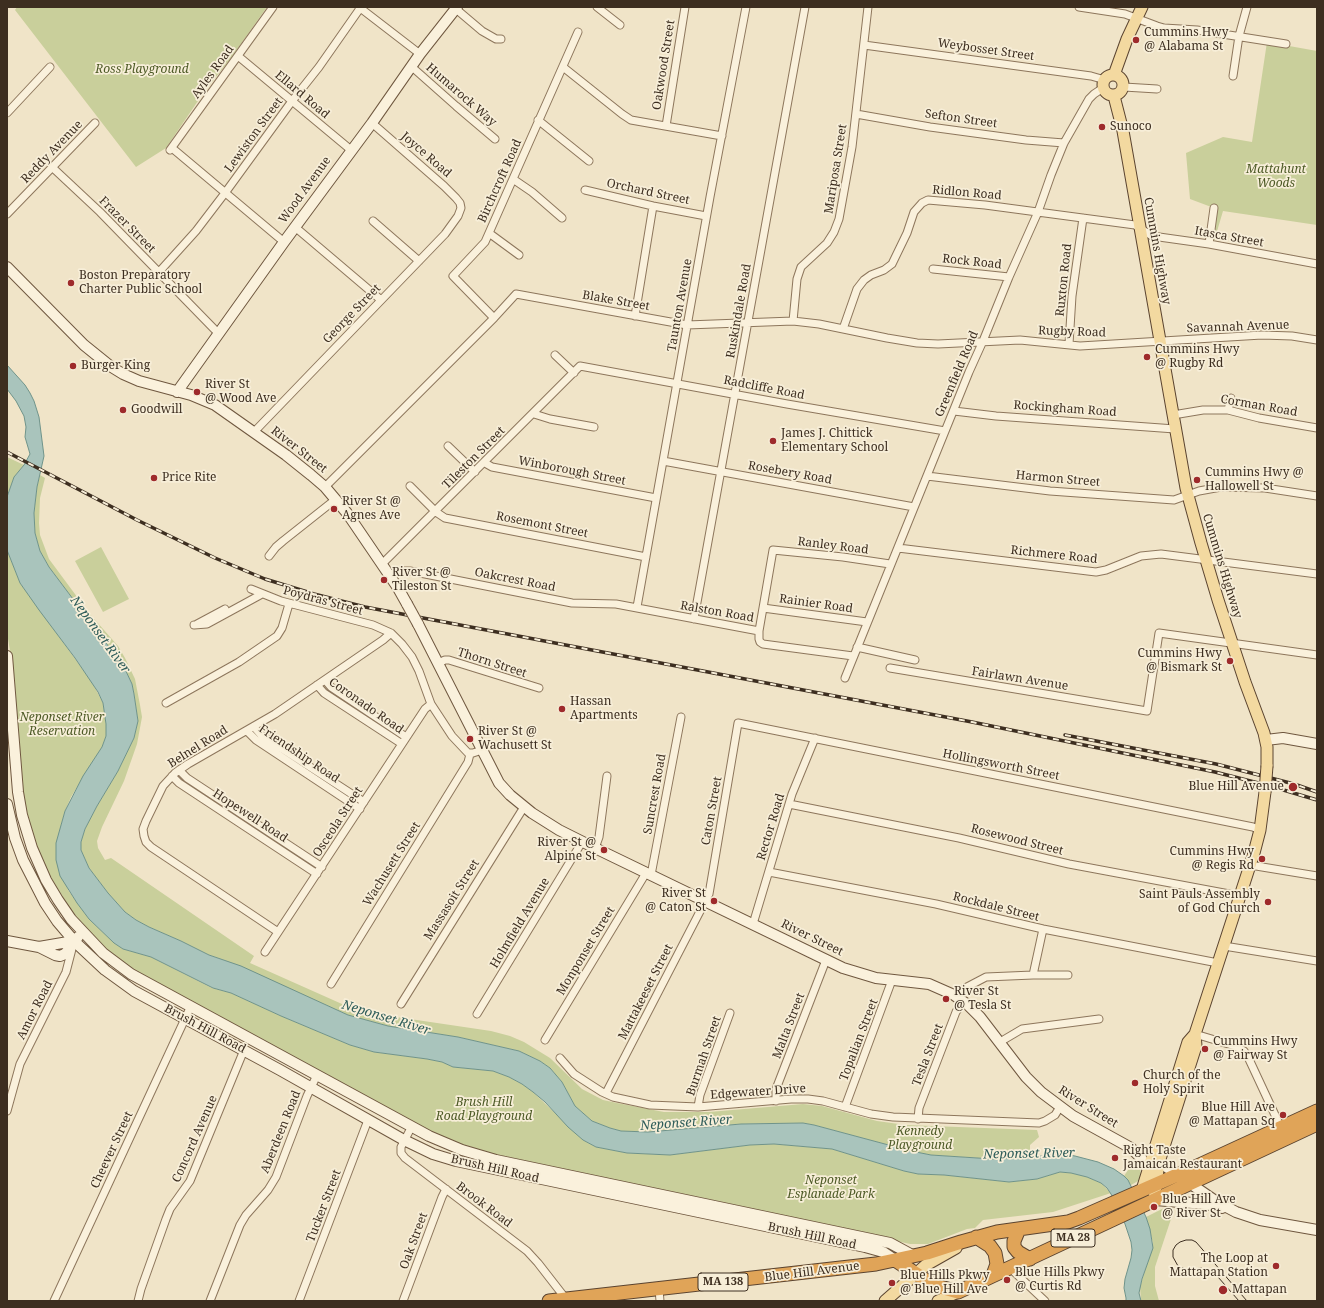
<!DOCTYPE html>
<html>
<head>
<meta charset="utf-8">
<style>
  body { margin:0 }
  #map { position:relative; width:1324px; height:1308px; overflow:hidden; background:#f0e4c8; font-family:"Noto Serif",serif }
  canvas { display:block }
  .frame { position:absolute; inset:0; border:8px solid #3d2e20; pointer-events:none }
</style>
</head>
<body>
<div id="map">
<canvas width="1324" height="1308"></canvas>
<div class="frame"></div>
</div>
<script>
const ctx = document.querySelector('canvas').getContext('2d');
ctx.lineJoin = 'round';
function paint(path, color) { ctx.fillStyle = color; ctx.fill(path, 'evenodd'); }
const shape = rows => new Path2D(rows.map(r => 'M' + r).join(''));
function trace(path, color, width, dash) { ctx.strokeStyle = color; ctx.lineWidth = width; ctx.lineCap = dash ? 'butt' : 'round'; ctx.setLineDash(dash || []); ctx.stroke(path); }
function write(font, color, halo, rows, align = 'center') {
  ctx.font = font + ' "Noto Serif",serif'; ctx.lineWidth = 3.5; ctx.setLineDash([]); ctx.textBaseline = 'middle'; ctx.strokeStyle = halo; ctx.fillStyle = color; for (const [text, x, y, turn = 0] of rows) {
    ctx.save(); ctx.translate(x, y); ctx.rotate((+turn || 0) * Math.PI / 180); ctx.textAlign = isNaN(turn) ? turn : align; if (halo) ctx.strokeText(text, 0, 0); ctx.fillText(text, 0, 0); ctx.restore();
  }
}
paint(shape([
  [17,7,267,7,231,58,204,92,166,148,136,167,15,10],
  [1267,42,1317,51,1317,225,1223,211,1213,245,1209,244,1214,208,1190,199,1186,153,1223,137,1252,142],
  [7,457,24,465,14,477,7,497],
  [40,475,45,478,40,498,39,523,40,535,49,559,89,613,118,646,125,658,135,679,140,705,142,717,137,744,124,781,102,827,97,841,98,848,105,860,111,858,254,956,250,963,342,1004,356,1009,383,1015,491,1031,510,1036,524,1042,550,1058,582,1089,603,1100,617,1103,664,1112,709,1112,803,1104,822,1106,877,1121,906,1125,1037,1130,1039,1137,1030,1145,1030,1157,993,1159,931,1155,917,1153,814,1125,803,1123,741,1124,634,1132,621,1131,610,1128,592,1121,575,1106,562,1082,550,1068,540,1061,519,1051,458,1037,388,1026,348,1015,258,975,226,961,209,955,181,941,149,927,136,920,125,912,108,893,89,868,81,850,81,842,85,829,97,806,118,771,134,738,138,721,134,694,132,684,124,667,49,567,40,551,35,533,34,513,37,487],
  [101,547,129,599,103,612,75,561],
  [7,550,20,583,92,682,103,703,106,724,106,736,102,747,71,797,65,811,61,825,68,890,89,919,114,943,123,949,151,957,212,988,231,993,281,1016,350,1045,374,1052,427,1059,442,1062,453,1067,493,1071,509,1077,522,1084,533,1092,583,1140,596,1147,627,1153,670,1155,750,1145,774,1144,820,1148,832,1149,904,1171,918,1174,944,1175,1009,1182,1037,1179,1060,1172,1071,1173,1087,1177,1101,1183,1111,1193,1053,1212,983,1220,975,1228,967,1229,928,1244,910,1244,713,1200,643,1186,494,1154,452,1141,424,1128,136,972,106,949,83,925,70,908,48,873,38,851,31,829,22,789,14,674,7,633],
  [1134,1161,1137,1162,1140,1167,1141,1175,1138,1181,1131,1185,1124,1176],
  [1166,1207,1174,1210,1155,1267,1155,1286,1159,1301,1141,1301,1140,1287,1153,1243,1146,1217]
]), '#c9cf9b');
const water = shape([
  [7,365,25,385,30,393,34,401,39,417,44,456,37,487,34,513,35,533,40,551,49,567,124,667,132,684,134,694,138,721,134,738,118,771,97,806,85,829,81,842,81,850,89,868,108,893,125,912,136,920,149,927,181,941,209,955,241,966,348,1015,388,1026,458,1037,519,1051,540,1061,550,1068,562,1082,575,1106,592,1121,610,1128,621,1131,648,1132,741,1124,803,1123,814,1125,911,1151,931,1155,993,1159,1030,1157,1063,1154,1075,1156,1098,1162,1114,1169,1124,1176,1128,1180,1146,1217,1150,1229,1153,1248,1142,1279,1139,1293,1141,1301,1126,1301,1126,1298,1124,1288,1125,1279,1131,1258,1132,1250,1131,1242,1125,1224,1111,1194,1107,1188,1101,1183,1087,1177,1071,1173,1060,1172,1037,1179,1009,1182,944,1175,918,1174,904,1171,832,1149,774,1144,750,1145,670,1155,627,1153,596,1147,583,1140,568,1127,545,1102,533,1092,522,1084,509,1077,493,1071,453,1067,442,1062,427,1059,374,1052,350,1045,281,1016,231,993,213,988,151,957,123,949,114,943,89,919,77,903,60,876,56,860,56,843,65,811,83,776,102,747,106,736,106,724,103,703,98,692,75,658,39,610,20,583,7,550,7,497,14,477,24,465,30,454,25,437,26,427,24,416,16,401,7,389,7,365]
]);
paint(water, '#a9c4bc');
trace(water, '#6f938a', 1);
const street = shape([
  [359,7,420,54],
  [597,7,620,25],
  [1079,7,1125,14,1157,26,1164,28,1197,30,1286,44],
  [456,9,482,31,496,39,501,39],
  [864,45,1091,76,1105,80],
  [238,56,351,150],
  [412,67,456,106,495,139],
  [563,67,622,114,631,120,722,136],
  [1233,76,1239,36,1247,7],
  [1124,87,1157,89],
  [7,113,50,67],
  [856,114,930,127,1026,140,1064,143],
  [538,120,589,161],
  [666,126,685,7],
  [172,148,284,242],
  [170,150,273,7],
  [53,168,100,212,218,333],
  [513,179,532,192,562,218],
  [585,190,653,206,706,216],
  [7,214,95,123],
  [373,221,419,261],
  [295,227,381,300],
  [489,233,519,255],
  [1209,244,1214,208],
  [933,269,1009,277],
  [159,272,196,231,225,193,292,101,319,67,361,7],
  [635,316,653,206],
  [494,318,453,276,485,242,578,32],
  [793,321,797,279,801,267,827,243,834,232,839,219,852,147,868,7],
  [843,329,857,289,864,280,871,275,884,270,892,264,907,233,914,212,922,203,928,200,985,205,1135,225,1152,236,1209,244,1317,264],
  [1069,344,1072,296,1083,218],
  [555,355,574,373],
  [1228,410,1231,398],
  [954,411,996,416,1175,429],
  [534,414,550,419,594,427],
  [1173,415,1203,410,1228,410,1259,418,1317,428],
  [254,432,445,234,458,216,461,208,460,203,456,198,444,186,372,123],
  [448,446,475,472],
  [663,461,914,507],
  [485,463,492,467,656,498],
  [927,476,1050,491,1174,500,1199,491,1221,487,1265,488,1317,496],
  [410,486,436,512,445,518,646,557],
  [325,487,494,318,516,294,687,325,793,321,819,324,887,338,917,343,938,344,1020,340,1080,346,1262,335,1292,336,1317,340],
  [898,548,1096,572,1106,570,1141,556,1161,554,1317,574],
  [269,556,276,547,283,541,336,499],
  [382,564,580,366,787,404,945,431],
  [390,575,398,571,410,571,572,603,616,604,759,631],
  [251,589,281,601,373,625,391,633,402,644,412,657,419,671,431,704,452,736,468,753,473,753,482,750],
  [637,607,710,197,746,7],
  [763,608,867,622],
  [694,619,805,7],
  [197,624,225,609],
  [194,625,207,624,262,594],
  [857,647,915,660],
  [853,656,763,644,760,642,759,639,759,631,773,550,843,557,890,564],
  [438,663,445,660,449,660,539,688],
  [890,668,1147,711,1159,633,1317,655],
  [845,678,969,372,983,341,1009,277,1038,212,1051,175,1064,143,1089,99,1094,94,1103,88],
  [325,680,331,687,406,737],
  [317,685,324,693,402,744],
  [166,703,239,662,277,636,282,628,289,604],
  [254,727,261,735,364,802],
  [247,731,256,740,360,809],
  [179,770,187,778,322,867],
  [172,776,179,783,317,874],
  [789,804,959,838,1069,864,1240,896],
  [595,848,599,837,607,776],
  [1250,865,1317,876],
  [769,872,936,904,1043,929,1218,963],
  [651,875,681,717],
  [753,924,792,794,815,738],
  [278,932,151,847,146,842,144,836,143,829,146,821,163,786,175,773,188,764,275,714,383,640,391,633],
  [1224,946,1317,961],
  [265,952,425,709,431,704],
  [1033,975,1043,929],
  [331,984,468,762,470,754],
  [957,996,965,988,986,977,1033,975,1068,975],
  [401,1004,524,807],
  [477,1014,582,842],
  [1195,1034,1235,1046,1244,1051,1248,1057,1282,1130],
  [545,1040,646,873],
  [1000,1042,1022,1029,1099,1019],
  [560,1058,574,1074,602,1092,613,1097,650,1105,698,1107,791,1099,808,1099,823,1101,871,1114,893,1117,1039,1123,1045,1121,1055,1115,1060,1107],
  [606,1093,709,894,738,723,1253,827,1260,830],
  [776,1101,776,1089,826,960],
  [698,1107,700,1095,730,1013],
  [845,1107,892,980],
  [7,1111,20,1064,66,972,73,945],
  [918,1119,919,1108,956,1012,963,1001],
  [412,1126,401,1147,401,1153,405,1158,527,1251,538,1263,566,1299],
  [1010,1268,1045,1301],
  [659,1289,660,1301],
  [54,1301,190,1008],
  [138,1301,141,1289,166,1219,170,1209,190,1181,244,1050],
  [210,1301,240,1225,246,1215,268,1190,276,1177,307,1096,317,1075],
  [299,1301,368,1120],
  [403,1301,442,1197,446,1189]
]);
const secondary = shape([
  [7,267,84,345,110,366,123,374,139,381,191,395,215,405,286,455,311,475,325,487,347,513,398,588,407,604],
  [177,392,284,242,372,123,420,54,457,7],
  [418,624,499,783,510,795,532,813,559,830,595,848,843,968,876,978,929,984,954,995,968,1005,980,1017,1026,1077,1041,1092,1073,1116,1131,1148,1141,1158,1148,1169],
  [7,656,18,792,22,815,32,848,46,880,58,900,71,919,103,953,131,974,429,1136,462,1150,496,1160,890,1243,914,1256],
  [1266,740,1283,738,1317,744],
  [7,804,15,838,23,860,45,903,57,921,74,941,105,970,134,991,280,1070,404,1140,433,1154,456,1161,865,1247,883,1252,895,1260],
  [7,941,39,947,55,955,60,956,65,954,78,937],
  [39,947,74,941],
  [1153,1158,1217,1202,1236,1212,1260,1220,1317,1230],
  [1155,1200,1205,1204,1222,1208]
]);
const primary = shape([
  '1103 85a10 10 0 1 1 20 0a10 10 0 1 1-20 0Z',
  [1114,75,1127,39,1142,7],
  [1114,96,1123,131,1186,488,1201,543,1218,600,1245,682,1264,733,1267,747,1267,766],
  [1142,1190,1188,1042,1195,1034,1254,853,1260,830,1265,792],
  [1154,1200,1159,1162,1196,1046,1195,1034],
  [885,1301,926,1265,956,1248],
  [938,1301,958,1292]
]);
const highway = shape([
  [1019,1229,1014,1241,1014,1247,1018,1252,1030,1259],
  [976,1237,990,1246,995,1253,997,1264,993,1275],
  [895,1260,933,1285,958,1292,1317,1124],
  [549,1301,876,1264,927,1253,961,1242,997,1232,1068,1222,1079,1218,1193,1168,1317,1111]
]);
trace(street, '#8d765c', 9);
trace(secondary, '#6f573f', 12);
trace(primary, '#5b4430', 13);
trace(highway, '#5b4430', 15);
trace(street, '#faf1dc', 7);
trace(secondary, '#faf1dc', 10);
trace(primary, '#f3d9a0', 11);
trace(highway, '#e0a458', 13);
trace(shape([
  [1239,1301,1218,1277,1211,1271,1201,1268,1188,1270,1178,1266,1173,1257,1173,1250,1176,1245,1180,1242,1186,1240,1192,1240,1196,1242,1247,1301]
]), '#3d2e20', 1);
const rail = shape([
  [7,452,137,520,215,558,265,579,314,594,365,607,972,722,1215,772,1270,786,1317,800],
  [1065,735,1216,764,1294,784,1317,792]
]);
trace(rail, '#3d2e20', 3.5);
trace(rail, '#f7eed8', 2, [6]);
const secondaryBridge = shape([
  [407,604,418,624]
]);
const primaryBridge = shape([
  [1265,792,1267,766]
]);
trace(secondaryBridge, '#6f573f', 12, []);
trace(primaryBridge, '#5b4430', 13, []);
trace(secondaryBridge, '#faf1dc', 10);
trace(primaryBridge, '#f3d9a0', 11);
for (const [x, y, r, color] of [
  [1136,40,4,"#9e2a2b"],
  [1102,127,4,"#9e2a2b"],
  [71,283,4,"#9e2a2b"],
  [1147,357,4,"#9e2a2b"],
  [73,366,4,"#9e2a2b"],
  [197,392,4,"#9e2a2b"],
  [123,410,4,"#9e2a2b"],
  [773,441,4,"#9e2a2b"],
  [154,478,4,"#9e2a2b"],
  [1197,480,4,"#9e2a2b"],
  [334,509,4,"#9e2a2b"],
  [384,580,4,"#9e2a2b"],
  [1230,661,4,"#9e2a2b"],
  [562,709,4,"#9e2a2b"],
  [470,739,4,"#9e2a2b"],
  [1293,787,5,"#9e2a2b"],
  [604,850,4,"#9e2a2b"],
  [1262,859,4,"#9e2a2b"],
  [714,901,4,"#9e2a2b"],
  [1268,902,4,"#9e2a2b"],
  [946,999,4,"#9e2a2b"],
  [1205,1049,4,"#9e2a2b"],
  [1135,1083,4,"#9e2a2b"],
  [1283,1115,4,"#9e2a2b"],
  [1115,1158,4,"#9e2a2b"],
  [1154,1207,4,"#9e2a2b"],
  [1276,1266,4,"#9e2a2b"],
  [1007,1280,4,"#9e2a2b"],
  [892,1283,4,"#9e2a2b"],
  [1223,1290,5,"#9e2a2b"]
]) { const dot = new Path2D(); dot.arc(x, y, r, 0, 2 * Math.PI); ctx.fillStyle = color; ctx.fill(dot); trace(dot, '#f7eed8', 1.5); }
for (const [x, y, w] of [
  [1073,1238,44],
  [723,1282,50]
]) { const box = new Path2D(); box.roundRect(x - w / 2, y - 9, w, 18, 3); ctx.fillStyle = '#f7eed8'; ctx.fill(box); trace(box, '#3d2e20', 1); }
write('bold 11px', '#3d2e20', null, [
  ["MA 28",1073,1238],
  ["MA 138",723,1282]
]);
write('12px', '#3d2e20', '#f7eed8', [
  ["Cummins Hwy",1144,33],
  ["@ Alabama St",1144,47],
  ["Sunoco",1110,127],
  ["Boston Preparatory",79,276],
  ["Charter Public School",79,290],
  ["Cummins Hwy",1155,350],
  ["@ Rugby Rd",1155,364],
  ["Burger King",81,366],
  ["River St",205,385],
  ["@ Wood Ave",205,399],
  ["Goodwill",131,410],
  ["James J. Chittick",781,434],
  ["Elementary School",781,448],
  ["Cummins Hwy @",1205,473],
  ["Hallowell St",1205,487],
  ["Price Rite",162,478],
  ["River St @",342,502],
  ["Agnes Ave",342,516],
  ["River St @",392,573],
  ["Tileston St",392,587],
  ["Cummins Hwy",1222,654,"right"],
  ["@ Bismark St",1222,668,"right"],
  ["Hassan",570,702],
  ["Apartments",570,716],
  ["River St @",478,732],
  ["Wachusett St",478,746],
  ["Blue Hill Avenue",1284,787,"right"],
  ["River St @",596,843,"right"],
  ["Alpine St",596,857,"right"],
  ["Cummins Hwy",1254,852,"right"],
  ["@ Regis Rd",1254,866,"right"],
  ["River St",706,894,"right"],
  ["@ Caton St",706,908,"right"],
  ["Saint Pauls Assembly",1260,895,"right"],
  ["of God Church",1260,909,"right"],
  ["River St",954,992],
  ["@ Tesla St",954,1006],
  ["Cummins Hwy",1213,1042],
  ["@ Fairway St",1213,1056],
  ["Church of the",1143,1076],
  ["Holy Spirit",1143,1090],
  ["Blue Hill Ave",1275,1108,"right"],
  ["@ Mattapan Sq",1275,1122,"right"],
  ["Right Taste",1123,1151],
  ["Jamaican Restaurant",1123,1165],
  ["Blue Hill Ave",1162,1200],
  ["@ River St",1162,1214],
  ["The Loop at",1268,1259,"right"],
  ["Mattapan Station",1268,1273,"right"],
  ["Blue Hills Pkwy",1015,1273],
  ["@ Curtis Rd",1015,1287],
  ["Blue Hills Pkwy",900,1276],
  ["@ Blue Hill Ave",900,1290],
  ["Mattapan",1232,1290]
], 'left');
write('12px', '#3d2e20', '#f7eed8', [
  ["Weybosset Street",986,50,8],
  ["Oakwood Street",664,65,-81],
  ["Ayles Road",213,72,-54],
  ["Ellard Road",302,95,40],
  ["Humarock Way",461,95,41],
  ["Sefton Street",961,119,8],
  ["Lewiston Street",254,135,-54],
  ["Reddy Avenue",52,152,-46],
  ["Joyce Road",426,155,41],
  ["Mariposa Street",836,169,-81],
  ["Birchcroft Road",500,181,-66],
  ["Wood Avenue",305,190,-54],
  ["Orchard Street",648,192,12],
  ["Ridlon Road",967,193,5],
  ["Frazer Street",127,225,45],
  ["Itasca Street",1229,237,10],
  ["Cummins Highway",1157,251,80],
  ["Rock Road",972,262,6],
  ["Ruxton Road",1064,280,-84],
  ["Blake Street",616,301,10],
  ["Taunton Avenue",680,305,-80],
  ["Ruskindale Road",739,311,-80],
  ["George Street",352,314,-46],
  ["Savannah Avenue",1238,327,-2],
  ["Rugby Road",1072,332,2],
  ["Greenfield Road",957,374,-67],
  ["Radcliffe Road",764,388,11],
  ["Corman Road",1259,406,10],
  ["Rockingham Road",1065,409,4],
  ["River Street",299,450,38],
  ["Tileston Street",474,458,-45],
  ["Winborough Street",572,471,11],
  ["Rosebery Road",790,473,10],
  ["Harmon Street",1058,479,5],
  ["Rosemont Street",542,525,11],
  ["Ranley Road",833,546,7],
  ["Richmere Road",1054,555,6],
  ["Cummins Highway",1222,566,73],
  ["Oakcrest Road",515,580,11],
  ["Poydras Street",323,601,15],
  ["Rainier Road",816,604,8],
  ["Ralston Road",717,612,10],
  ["Thorn Street",492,663,18],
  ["Fairlawn Avenue",1020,679,9],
  ["Coronado Road",366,706,35],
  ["Belnel Road",198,747,-32],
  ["Friendship Road",299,754,34],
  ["Hollingsworth Street",1001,765,11],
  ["Suncrest Road",655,794,-80],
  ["Caton Street",712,811,-80],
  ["Hopewell Road",250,816,33],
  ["Osceola Street",338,822,-57],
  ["Rector Road",771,827,-73],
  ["Rosewood Street",1017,840,14],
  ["Wachusett Street",392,864,-58],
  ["Massasoit Street",452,900,-58],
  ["Rockdale Street",996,907,14],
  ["Holmfield Avenue",520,923,-59],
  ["River Street",812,938,26],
  ["Monponset Street",586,951,-59],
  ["Mattakeeset Street",646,992,-63],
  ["Amor Road",35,1010,-63],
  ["Malta Street",789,1026,-69],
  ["Brush Hill Road",205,1029,28],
  ["Topalian Street",859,1040,-69],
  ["Tesla Street",928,1055,-69],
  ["Burmah Street",704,1056,-71],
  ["Edgewater Drive",758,1092,-4],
  ["River Street",1088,1107,32],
  ["Aberdeen Road",281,1132,-68],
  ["Concord Avenue",195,1139,-66],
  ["Cheever Street",112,1150,-65],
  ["Brush Hill Road",495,1169,13],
  ["Brook Road",484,1205,37],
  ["Tucker Street",324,1206,-69],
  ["Brush Hill Road",812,1236,12],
  ["Oak Street",414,1241,-70],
  ["Blue Hill Avenue",812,1272,-7]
]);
write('italic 12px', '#4d5a26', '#f7eed8', [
  ["Ross Playground",142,70],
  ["Mattahunt",1276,170],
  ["Woods",1276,184],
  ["Neponset River",62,718],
  ["Reservation",62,732],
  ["Brush Hill",484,1103],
  ["Road Playground",484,1117],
  ["Kennedy",920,1132],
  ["Playground",920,1146],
  ["Neponset",831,1181],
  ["Esplanade Park",831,1195]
]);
write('italic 13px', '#2f5d5a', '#f7eed8', [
  ["Neponset River",100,635,54],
  ["Neponset River",386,1018,17],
  ["Neponset River",686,1123,-4],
  ["Neponset River",1029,1154,-1]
]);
</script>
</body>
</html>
